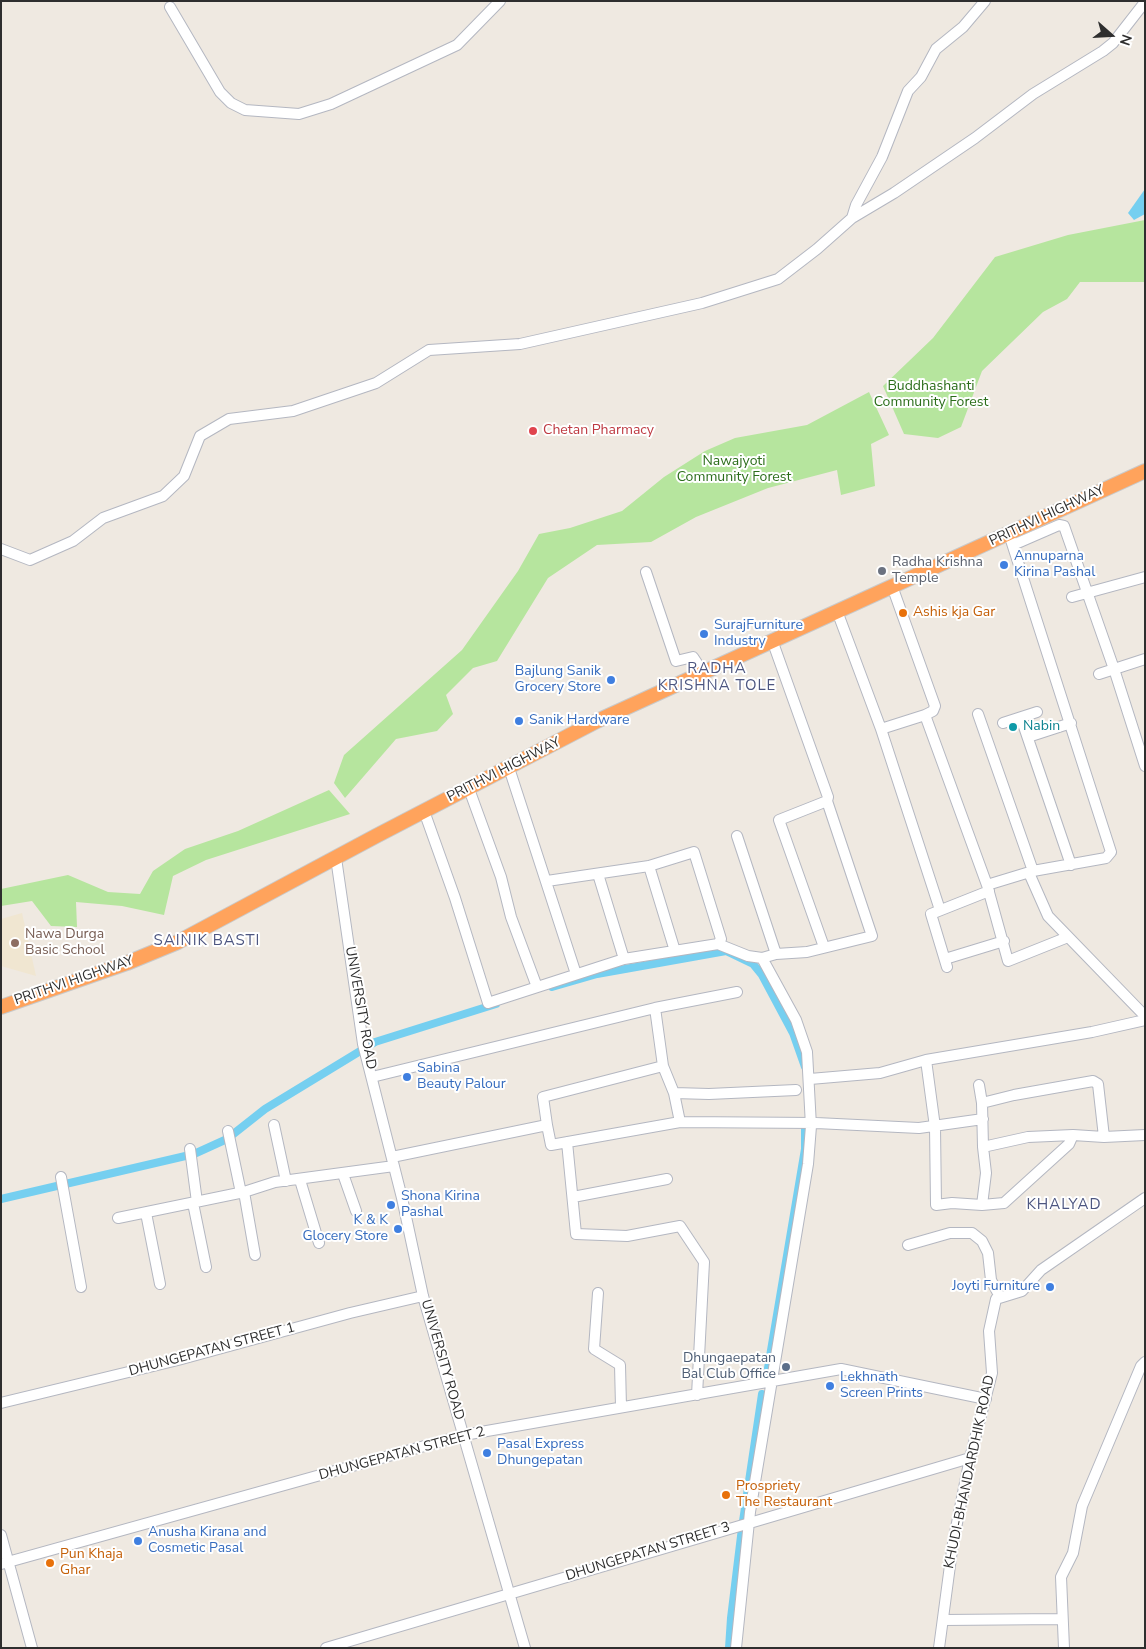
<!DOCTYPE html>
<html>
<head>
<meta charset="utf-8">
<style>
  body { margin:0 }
  #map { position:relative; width:1146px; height:1649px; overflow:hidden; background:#efe9e1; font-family:"Nunito Sans",sans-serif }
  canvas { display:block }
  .frame { position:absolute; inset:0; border:2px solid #2e2e2e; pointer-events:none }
  .north { position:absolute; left:1086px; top:10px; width:50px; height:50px; -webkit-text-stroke:4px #fff; paint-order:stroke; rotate:109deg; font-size:14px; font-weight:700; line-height:20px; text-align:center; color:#2e2e2e }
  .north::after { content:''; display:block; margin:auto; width:18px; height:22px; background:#2e2e2e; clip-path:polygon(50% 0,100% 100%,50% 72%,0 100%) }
</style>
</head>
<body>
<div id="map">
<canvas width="1146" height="1649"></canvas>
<div class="frame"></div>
<div class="north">N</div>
</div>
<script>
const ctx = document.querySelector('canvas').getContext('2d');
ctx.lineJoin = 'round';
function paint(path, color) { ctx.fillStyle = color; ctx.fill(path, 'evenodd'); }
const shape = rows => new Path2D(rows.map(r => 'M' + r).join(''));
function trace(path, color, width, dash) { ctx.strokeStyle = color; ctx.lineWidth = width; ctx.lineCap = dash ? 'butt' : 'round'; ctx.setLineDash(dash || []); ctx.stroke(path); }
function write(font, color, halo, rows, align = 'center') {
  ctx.font = font + ' "Nunito Sans",sans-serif'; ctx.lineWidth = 4; ctx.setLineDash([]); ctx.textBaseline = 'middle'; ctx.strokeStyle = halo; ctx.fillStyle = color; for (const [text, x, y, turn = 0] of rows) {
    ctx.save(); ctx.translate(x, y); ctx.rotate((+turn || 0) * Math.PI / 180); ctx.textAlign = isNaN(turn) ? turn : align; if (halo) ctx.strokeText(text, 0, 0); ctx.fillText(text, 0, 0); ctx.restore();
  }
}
paint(shape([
  [22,913,36,976,1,966,1,919]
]), '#f0e6d1');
paint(shape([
  [1145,220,1145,282,1080,282,1067,299,1043,312,982,371,961,427,938,438,904,434,883,386,933,338,995,257,1068,235],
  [869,392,889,435,871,444,875,486,841,495,837,470,768,488,696,517,651,542,597,545,548,578,497,661,473,668,446,695,453,714,437,731,396,739,345,798,334,783,344,755,462,650,518,571,539,534,570,528,622,511,664,477,705,451,735,438,807,425],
  [329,790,350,814,206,860,173,876,164,915,122,906,76,902,77,927,51,926,32,901,1,906,1,889,68,875,108,892,140,894,153,871,185,849,238,831]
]), '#b6e59e');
paint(shape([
  [1145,189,1145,214,1134,220,1128,213]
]), '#75cff0');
trace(shape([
  [552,987,597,974,726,951,753,964,762,975,793,1033,805,1067],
  [1,1199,194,1154,227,1139,265,1109,375,1042,496,1004],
  [766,1380,805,1149,805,1125],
  [743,1521,762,1394],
  [729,1648,731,1618,742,1528]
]), '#75cff0', 8);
const minor = shape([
  [170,7,220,92,231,103,245,110,299,114,331,104,457,45,500,1],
  [852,218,856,205,882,157,908,91,921,77,936,49,963,27,985,1],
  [1013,545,1059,525,1064,526,1114,669,1145,766],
  [1,549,30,560,73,541,103,518,163,496,184,476,200,436,229,419,293,411,376,383,429,350,520,344,702,303,778,279,817,249,852,218,894,193,975,138,1033,94,1103,51,1113,43,1145,2],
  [646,572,676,661,693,657,703,672],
  [892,586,935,706,933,711,925,715],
  [1072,597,1145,577],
  [837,611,881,729],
  [1099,674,1145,659],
  [978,714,1033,871],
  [1021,718,1071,865],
  [1003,723,1037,712],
  [1028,737,1071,723],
  [509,768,576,974],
  [469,789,501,877,511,917,537,987],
  [424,811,455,898,488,1003,624,959,718,944],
  [737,836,776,954],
  [336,858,363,1044,402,1198,423,1296,525,1648],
  [649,866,675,951],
  [1029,873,1048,916,1145,1016],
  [598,874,624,959],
  [547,881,649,866,694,852,721,939,718,944,748,956,762,958,776,954,807,952,872,936,827,801,828,797,772,640],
  [987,885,1008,961,1068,937],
  [940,910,881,729,925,715,987,885,1033,871,1106,858,1111,852,1009,534],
  [824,947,779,820,827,801],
  [945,959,1004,941],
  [947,967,931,914,989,891],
  [655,1008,663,1066,674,1093,680,1122],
  [926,1060,935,1127,936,1205,952,1203,982,1205,1004,1203,1069,1144,1073,1135,1028,1137,983,1147],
  [372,1077,655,1008,737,992],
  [810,1079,880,1073,926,1060,1092,1032,1145,1020],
  [979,1085,982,1103,983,1147,986,1173,982,1205],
  [674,1093,709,1094,796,1090],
  [982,1103,1014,1095,1093,1081,1098,1084,1104,1137,1073,1135],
  [274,1125,286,1181],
  [547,1125,551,1145,680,1122,816,1123,919,1128,983,1119],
  [228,1131,241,1193],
  [1104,1137,1145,1135],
  [567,1142,576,1234,627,1236,680,1226,704,1262,697,1395],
  [190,1149,197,1202],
  [392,1157,547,1125,543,1097,663,1066],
  [343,1174,356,1211],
  [61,1177,81,1287],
  [300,1180,319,1243],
  [244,1192,255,1255],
  [573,1197,667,1179],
  [193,1203,206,1267],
  [146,1213,160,1284],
  [118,1218,244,1192,275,1182,394,1166],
  [908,1245,950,1233,972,1233,982,1241,988,1253,991,1280,1000,1297],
  [598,1293,594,1349,620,1365,621,1407],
  [1,1403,178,1360,350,1313,423,1296],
  [1,1535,32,1648],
  [1,1564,464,1435,841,1369,986,1399],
  [943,1620,1062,1619],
  [326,1648,970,1458],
  [736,1648,750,1512,808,1164,811,1126,807,1052,796,1020,762,958],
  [939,1648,953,1543,970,1458,992,1373,989,1331,996,1299,1022,1291,1041,1270,1145,1198],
  [1064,1648,1061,1577,1073,1553,1082,1506,1141,1366,1145,1362]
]);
const highway = shape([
  [1,1007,127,963,178,942,376,836,597,721,1145,471]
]);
trace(minor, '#b4b7c1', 12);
trace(highway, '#c9c9c9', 16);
trace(minor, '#fff', 10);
trace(highway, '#ffa35c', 14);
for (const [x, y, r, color] of [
  [533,431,5,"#e0444e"],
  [1004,565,5,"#3f7fe0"],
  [882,571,5,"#6b7280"],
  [903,613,5,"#e8710a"],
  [704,634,5,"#3f7fe0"],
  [611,680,5,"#3f7fe0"],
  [519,721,5,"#3f7fe0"],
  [1013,727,5,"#0f9aa8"],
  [15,943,5,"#8d6e63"],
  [407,1077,5,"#3f7fe0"],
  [391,1205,5,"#3f7fe0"],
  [398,1229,5,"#3f7fe0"],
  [1050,1287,5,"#3f7fe0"],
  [786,1367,5,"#5c6f8a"],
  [830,1386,5,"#3f7fe0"],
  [487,1453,5,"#3f7fe0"],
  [726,1495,5,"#e8710a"],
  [138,1541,5,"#3f7fe0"],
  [50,1563,5,"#e8710a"]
]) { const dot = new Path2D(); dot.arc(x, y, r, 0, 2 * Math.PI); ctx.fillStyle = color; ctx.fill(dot); trace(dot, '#fff', 2); }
write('14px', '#2c6e1b', '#fff', [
  ["Buddhashanti",931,387],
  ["Community Forest",931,403],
  ["Nawajyoti",734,462],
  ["Community Forest",734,478]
]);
write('14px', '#be3a42', '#fff', [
  ["Chetan Pharmacy",543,431]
], 'left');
write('14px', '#2e2e2e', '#fff', [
  ["PRITHVI HIGHWAY",1047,516,-25],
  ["PRITHVI HIGHWAY",504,770,-27],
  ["PRITHVI HIGHWAY",74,981,-19],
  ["UNIVERSITY ROAD",360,1008,80],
  ["DHUNGEPATAN STREET 1",212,1350,-15],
  ["UNIVERSITY ROAD",442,1360,74],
  ["DHUNGEPATAN STREET 2",402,1454,-15],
  ["KHUDI-BHANDARDHIK ROAD",970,1472,-78],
  ["DHUNGEPATAN STREET 3",648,1552,-17]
]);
write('14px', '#366cbe', '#fff', [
  ["Annuparna",1014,557],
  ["Kirina Pashal",1014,573],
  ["SurajFurniture",714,626],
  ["Industry",714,642],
  ["Bajlung Sanik",601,672,"right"],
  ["Grocery Store",601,688,"right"],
  ["Sanik Hardware",529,721],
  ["Sabina",417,1069],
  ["Beauty Palour",417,1085],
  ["Shona Kirina",401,1197],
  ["Pashal",401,1213],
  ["K & K",388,1221,"right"],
  ["Glocery Store",388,1237,"right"],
  ["Joyti Furniture",1040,1287,"right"],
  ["Lekhnath",840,1378],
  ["Screen Prints",840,1394],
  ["Pasal Express",497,1445],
  ["Dhungepatan",497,1461],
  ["Anusha Kirana and",148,1533],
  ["Cosmetic Pasal",148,1549]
], 'left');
write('14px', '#5b616d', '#fff', [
  ["Radha Krishna",892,563],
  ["Temple",892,579]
], 'left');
write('14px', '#c56008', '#fff', [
  ["Ashis kja Gar",913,613],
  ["Prospriety",736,1487],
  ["The Restaurant",736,1503],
  ["Pun Khaja",60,1555],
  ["Ghar",60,1571]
], 'left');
write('14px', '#0d838f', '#fff', [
  ["Nabin",1023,727]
], 'left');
write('14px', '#785e54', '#fff', [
  ["Nawa Durga",25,935],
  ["Basic School",25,951]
], 'left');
write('14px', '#4e5e75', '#fff', [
  ["Dhungaepatan",776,1359],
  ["Bal Club Office",776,1375]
], 'right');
ctx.letterSpacing = '1px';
write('15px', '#4d5680', '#fff', [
  ["RADHA",717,669],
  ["KRISHNA TOLE",717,686],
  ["SAINIK BASTI",207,941],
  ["KHALYAD",1064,1205]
]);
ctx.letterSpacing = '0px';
</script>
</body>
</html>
